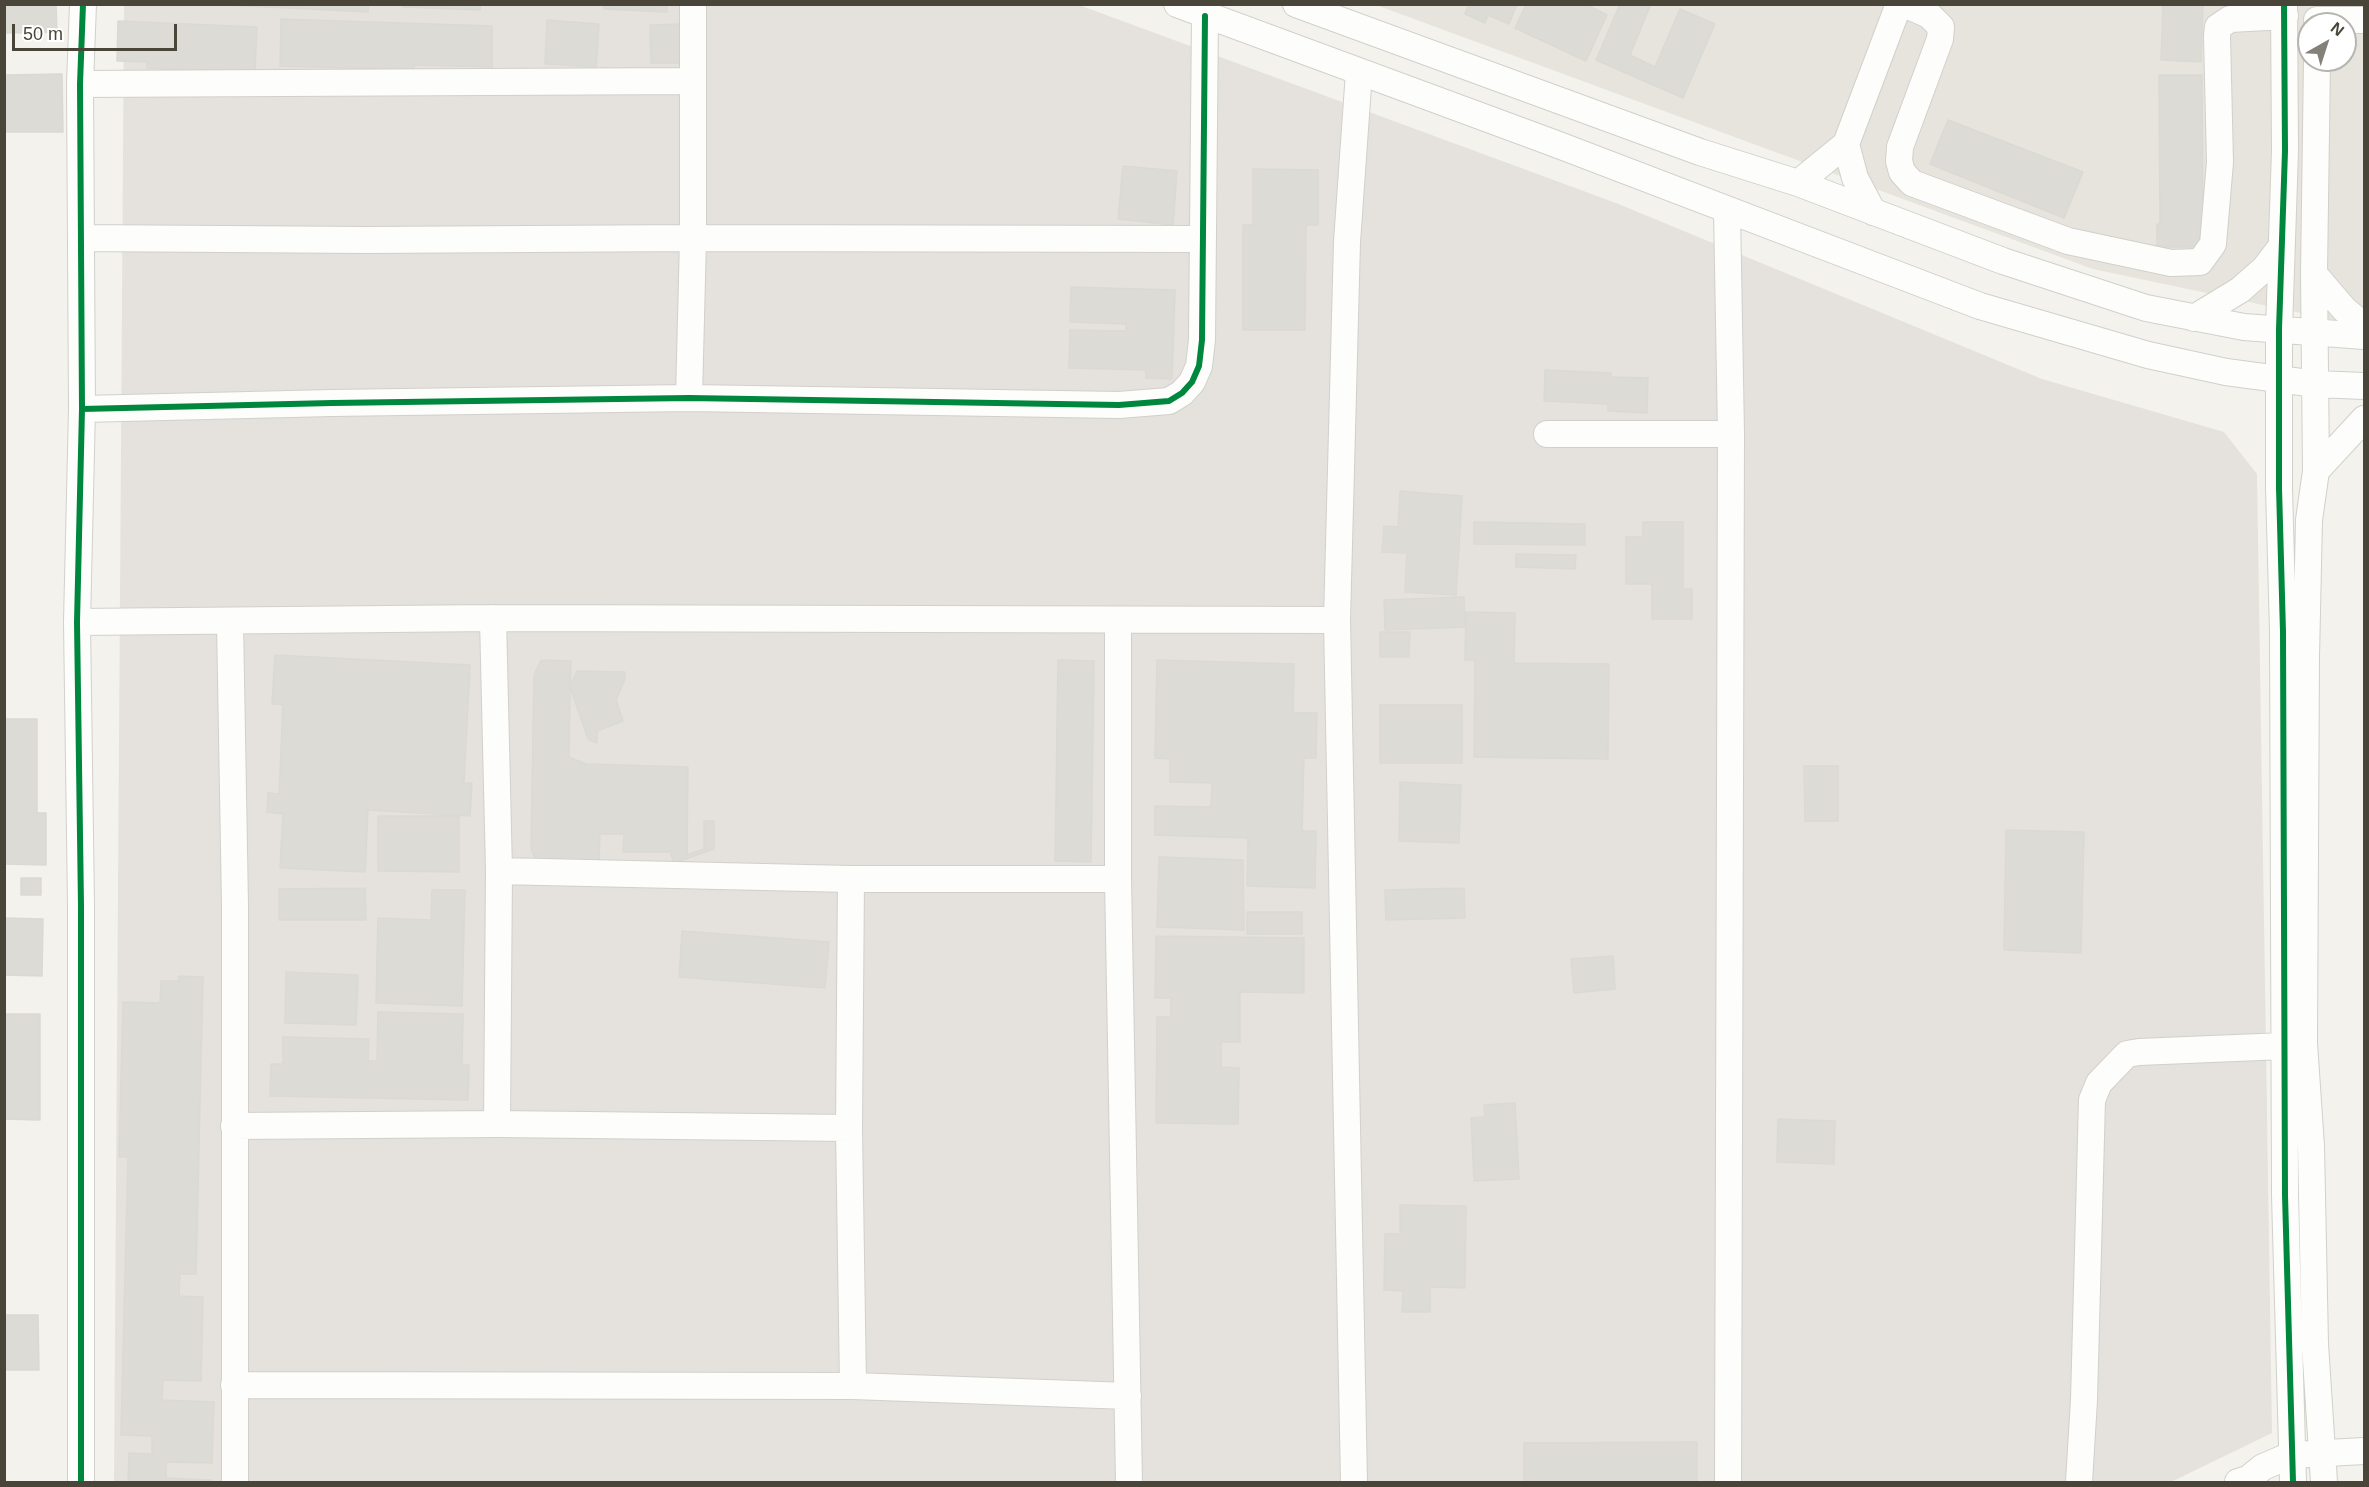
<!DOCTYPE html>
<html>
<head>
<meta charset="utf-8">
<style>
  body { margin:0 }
  #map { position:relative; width:2369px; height:1487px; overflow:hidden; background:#f3f2ed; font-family:Arial,sans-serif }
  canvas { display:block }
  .frame { position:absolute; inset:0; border:6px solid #494539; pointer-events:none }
  .north { position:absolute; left:2297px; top:12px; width:60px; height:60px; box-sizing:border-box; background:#fff; border:2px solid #b6b5b0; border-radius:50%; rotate:39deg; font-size:16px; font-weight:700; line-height:24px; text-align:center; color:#494539 }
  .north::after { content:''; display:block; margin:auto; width:21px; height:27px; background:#848278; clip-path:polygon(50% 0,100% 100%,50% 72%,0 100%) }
  .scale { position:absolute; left:12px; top:24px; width:165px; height:27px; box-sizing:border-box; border:3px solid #494539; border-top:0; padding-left:8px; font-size:18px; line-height:21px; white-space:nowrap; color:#494539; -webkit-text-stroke:4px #fff; paint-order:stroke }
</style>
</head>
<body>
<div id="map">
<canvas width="2369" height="1487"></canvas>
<div class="frame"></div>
<div class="north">N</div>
<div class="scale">50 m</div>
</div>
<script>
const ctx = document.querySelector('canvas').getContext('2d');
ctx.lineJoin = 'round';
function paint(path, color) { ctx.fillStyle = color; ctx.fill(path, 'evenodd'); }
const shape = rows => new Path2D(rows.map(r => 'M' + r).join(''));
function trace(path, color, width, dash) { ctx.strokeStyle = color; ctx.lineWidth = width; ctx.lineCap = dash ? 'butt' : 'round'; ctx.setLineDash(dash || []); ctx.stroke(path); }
paint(shape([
  [1376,5,2364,5,2364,324,2353,324,2093,269],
  [2309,24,2345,24,2345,60,2309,60]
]), '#e6e4dc');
paint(shape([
  [124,5,1079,5,1616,203,2042,379,2224,432,2257,474,2272,1433,2171,1482,114,1482]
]), '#e5e2dd');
const building = shape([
  [4,4,56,4,57,32,4,33,4,4],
  [206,4,369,4,368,12,206,4],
  [403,4,481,4,480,10,403,7,403,4],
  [604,4,667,4,667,12,604,9,604,4],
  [1469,4,1517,4,1509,24,1488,15,1485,23,1465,14,1469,4],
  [1526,4,1585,4,1607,15,1586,61,1515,28,1526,4],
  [1620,4,1651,4,1630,55,1655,67,1680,9,1715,24,1683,98,1596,60,1620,4],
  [2163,4,2203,4,2201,62,2161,60,2163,4],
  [281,19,492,26,492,67,414,65,414,78,385,77,386,69,280,66,281,19],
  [547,20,599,24,596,67,545,64,547,20],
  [118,21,257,27,255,73,147,68,147,62,117,61,118,21],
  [679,24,680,63,651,63,650,25,679,24],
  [62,74,63,132,4,132,4,75,62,74],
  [2159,75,2202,75,2203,247,2157,247,2157,224,2160,224,2159,75],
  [1948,120,2083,172,2064,218,1930,164,1948,120],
  [1123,166,1177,171,1173,225,1118,219,1123,166],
  [1253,169,1318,170,1318,225,1306,225,1305,330,1243,330,1243,225,1253,225,1253,169],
  [1071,287,1175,290,1172,379,1146,378,1146,370,1069,368,1070,330,1126,331,1126,324,1070,322,1071,287],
  [1545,370,1611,373,1611,377,1648,378,1647,413,1608,411,1608,404,1544,401,1545,370],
  [1400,491,1462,496,1456,595,1405,592,1407,553,1382,552,1384,526,1398,527,1400,491],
  [1474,522,1585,524,1585,545,1474,544,1474,522],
  [1643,522,1683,522,1683,589,1692,589,1692,619,1652,619,1652,584,1626,584,1626,537,1643,537,1643,522],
  [1516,554,1576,555,1575,569,1516,567,1516,554],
  [1464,597,1465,627,1385,630,1384,600,1464,597],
  [1466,612,1515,613,1514,663,1609,664,1608,759,1474,757,1475,660,1465,660,1466,612],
  [1380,632,1410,632,1409,657,1380,657,1380,632],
  [275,655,470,665,464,783,472,783,470,816,368,810,365,872,280,868,283,814,267,812,268,793,279,794,283,705,272,704,275,655],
  [541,660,571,661,570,686,577,671,625,672,625,679,616,700,623,721,597,731,597,743,588,739,570,687,569,757,586,764,688,767,687,855,704,849,704,821,714,821,714,849,674,863,670,852,623,852,624,834,600,834,599,863,536,861,531,848,534,675,541,660],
  [1058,660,1094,661,1091,862,1055,861,1058,660],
  [1157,660,1294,664,1293,713,1317,713,1316,758,1304,758,1302,831,1316,831,1315,888,1247,886,1248,838,1155,835,1155,806,1211,807,1212,783,1170,782,1170,759,1155,758,1157,660],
  [1380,705,1462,705,1462,763,1380,763,1380,705],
  [4,719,37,719,37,813,46,813,46,865,4,864,4,719],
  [1804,766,1838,766,1838,821,1805,821,1804,766],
  [1400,782,1461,785,1459,843,1399,841,1400,782],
  [378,816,459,816,459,872,378,871,378,816],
  [2006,830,2084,832,2081,953,2004,950,2006,830],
  [1159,857,1243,860,1244,930,1157,927,1159,857],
  [21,878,41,878,41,895,21,895,21,878],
  [365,888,366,920,279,920,279,889,365,888],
  [1464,888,1465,918,1386,920,1385,890,1464,888],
  [432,890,465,890,462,1006,376,1003,378,918,431,920,432,890],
  [1247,912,1302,912,1302,934,1247,934,1247,912],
  [4,918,43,919,42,976,4,975,4,918],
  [682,931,829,942,825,988,679,977,682,931],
  [1156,936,1304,938,1304,993,1240,992,1240,1042,1221,1042,1221,1067,1239,1068,1238,1124,1156,1123,1157,1017,1171,1017,1171,998,1155,998,1156,936],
  [1613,956,1615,989,1574,993,1571,959,1613,956],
  [286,972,358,975,356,1025,285,1023,286,972],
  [179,976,203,977,196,1274,180,1274,179,1296,203,1297,201,1381,163,1380,162,1400,214,1402,212,1463,166,1462,166,1478,212,1480,212,1482,128,1482,129,1453,152,1454,152,1436,121,1435,128,1157,119,1157,123,1002,160,1003,161,981,179,981,179,976],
  [378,1012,463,1014,462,1064,469,1065,468,1100,270,1096,271,1064,283,1064,283,1037,369,1039,368,1061,377,1061,378,1012],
  [4,1014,40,1014,40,1120,4,1119,4,1014],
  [1515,1103,1519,1179,1474,1181,1471,1118,1485,1117,1484,1105,1515,1103],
  [1778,1119,1835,1121,1834,1164,1777,1162,1778,1119],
  [1400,1205,1466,1206,1465,1288,1430,1287,1430,1312,1402,1312,1403,1291,1384,1290,1385,1234,1400,1234,1400,1205],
  [4,1315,38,1315,39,1370,4,1370,4,1315],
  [1697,1442,1697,1482,1524,1482,1524,1443,1697,1442]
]);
paint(building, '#dcdbd6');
trace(building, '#dbd9d3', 1.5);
const minor = shape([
  [1177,4,1556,144,1980,306,2148,355,2226,372,2316,384,2364,386],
  [1296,4,1700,152,1798,183,2003,261,2146,308,2244,327,2364,336],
  [1904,4,1929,15,1941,27,1940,39,1900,147,1899,161,1902,172,1912,183,2068,241,2171,263,2200,262,2213,244,2220,162,2217,36,2218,27,2230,19,2285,16],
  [2284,4,2285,151,2279,329,2279,488,2283,632,2285,1195,2293,1482],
  [2317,20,2364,20],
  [2317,60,2314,274,2316,471,2309,520,2306,657,2304,1043,2311,1146,2315,1344,2324,1482],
  [80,84,692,81],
  [1846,144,1855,178,1873,212],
  [1798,183,1846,144,1899,4],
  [1727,210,1731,434,1728,1482],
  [81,238,366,240,693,238,1201,239],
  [2314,274,2344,309,2364,326],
  [2194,318,2240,290,2265,268,2281,247],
  [689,398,693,238,693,4],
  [82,409,332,403,689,398,1119,405,1169,401,1182,393,1192,382,1199,366,1202,340,1205,16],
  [1547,434,1731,434],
  [2316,471,2364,419],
  [493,618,499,871,497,1124],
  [1118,620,1118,879,1129,1482],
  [77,622,493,618,1337,620],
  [230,622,235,905,235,1482],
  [499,871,851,879,1118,879],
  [851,879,849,1128,853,1386],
  [234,1126,497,1124,849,1128],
  [234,1385,853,1386,1128,1396],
  [81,1482,81,906,77,622,82,409,80,84,83,4],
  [1354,1482,1337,620,1347,242,1359,72],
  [2079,1482,2084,1400,2092,1100,2099,1083,2127,1054,2139,1052,2284,1046,2301,1044],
  [2238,1482,2248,1479,2263,1467,2291,1455,2364,1451]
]);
trace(minor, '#d1d0cb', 28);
trace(minor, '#fdfdfc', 26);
trace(shape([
  [2284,4,2285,151,2279,329,2279,488,2283,632,2285,1195,2293,1482],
  [82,409,332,403,689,398,1119,405,1169,401,1182,393,1192,382,1199,366,1202,340,1205,16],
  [81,1482,81,906,77,622,82,409,80,84,83,4]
]), '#00873e', 6);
</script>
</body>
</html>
